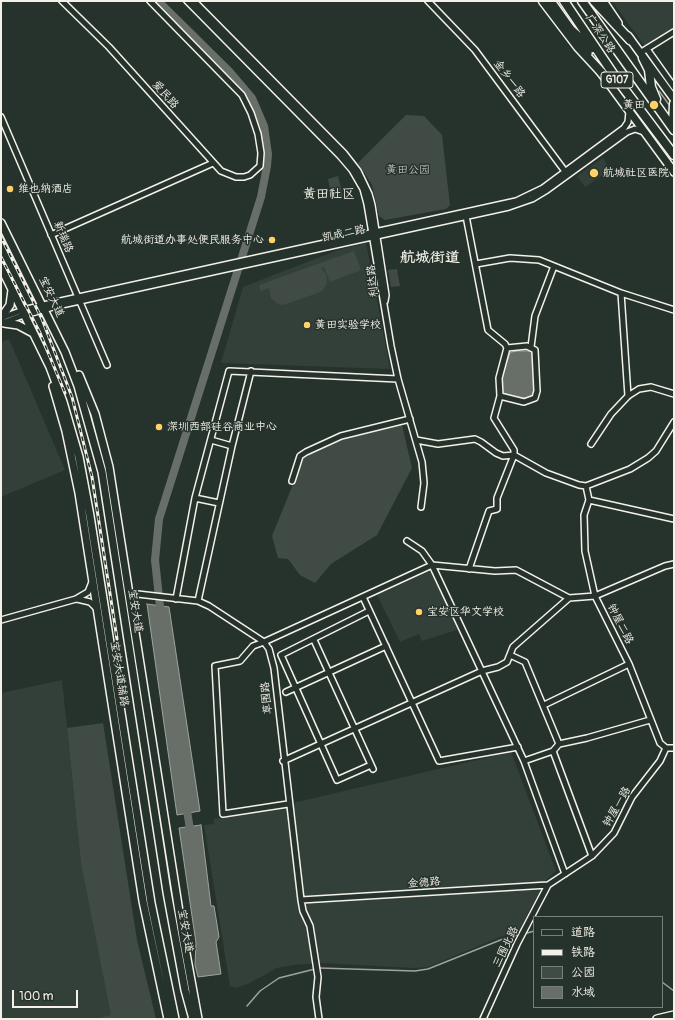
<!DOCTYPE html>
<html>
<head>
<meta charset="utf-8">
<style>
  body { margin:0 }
  #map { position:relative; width:675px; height:1020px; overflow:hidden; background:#26332d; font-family:Pangolin,"LXGW WenKai TC",sans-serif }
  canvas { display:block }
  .frame { position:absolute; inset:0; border:2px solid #f4f1e8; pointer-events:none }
  .legend { position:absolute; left:533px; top:916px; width:130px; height:92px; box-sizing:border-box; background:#26332d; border:1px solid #787f78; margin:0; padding:5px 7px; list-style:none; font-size:12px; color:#f4f1e8 }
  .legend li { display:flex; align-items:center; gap:8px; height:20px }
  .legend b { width:20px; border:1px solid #787f78 }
  .scale { position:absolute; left:12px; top:990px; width:66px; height:18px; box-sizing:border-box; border:2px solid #f4f1e8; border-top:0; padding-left:5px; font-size:12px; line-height:14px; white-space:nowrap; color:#f4f1e8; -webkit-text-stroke:3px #26332d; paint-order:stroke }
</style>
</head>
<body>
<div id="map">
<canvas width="675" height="1020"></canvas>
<div class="frame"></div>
<ul class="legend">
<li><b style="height:5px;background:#26332d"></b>道路</li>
<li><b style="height:5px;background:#f4f1e8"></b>铁路</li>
<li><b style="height:11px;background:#414b45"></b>公园</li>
<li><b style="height:11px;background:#676f68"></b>水域</li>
</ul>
<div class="scale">100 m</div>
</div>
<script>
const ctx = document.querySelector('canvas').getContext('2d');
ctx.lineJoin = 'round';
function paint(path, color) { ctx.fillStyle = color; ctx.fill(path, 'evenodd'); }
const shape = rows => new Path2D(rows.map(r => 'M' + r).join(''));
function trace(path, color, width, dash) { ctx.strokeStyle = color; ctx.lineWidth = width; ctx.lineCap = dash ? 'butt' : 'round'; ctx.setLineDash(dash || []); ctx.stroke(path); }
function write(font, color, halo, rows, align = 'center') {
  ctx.font = font + ' Pangolin,"LXGW WenKai TC",sans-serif'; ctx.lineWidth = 3; ctx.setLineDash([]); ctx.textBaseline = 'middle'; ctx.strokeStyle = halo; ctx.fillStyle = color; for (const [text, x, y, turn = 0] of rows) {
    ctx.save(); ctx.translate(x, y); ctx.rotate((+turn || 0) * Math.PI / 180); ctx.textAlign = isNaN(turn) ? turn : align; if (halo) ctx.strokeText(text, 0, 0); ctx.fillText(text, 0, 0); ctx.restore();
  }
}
paint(shape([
  [612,1,674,1,674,30,646,48],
  [603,158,610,170,585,187,577,176],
  [366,243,390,369,221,363,243,287,338,250],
  [9,339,65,470,1,497,1,342],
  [432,570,460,629,422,641,419,634,400,642,377,595],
  [62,680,81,864,112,1016,95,1019,1,1019,1,693],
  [511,752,556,871,545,881,518,932,500,937,428,967,414,968,321,963,293,965,277,968,248,984,235,988,230,986,204,825,214,824,214,819,285,809,297,802]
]), '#333f39');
paint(shape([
  [406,115,424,116,442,135,450,205,446,209,385,220,379,216,372,185,358,163],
  [338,176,343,197,332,199,328,179],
  [354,251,361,270,330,282,324,267,321,268,326,274,327,283,322,291,318,293,283,305,278,304,271,298,269,288,261,291,259,285],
  [397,269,400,286,391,287,388,270],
  [402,425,412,468,377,535,331,564,315,583,300,575,288,559,278,558,272,536,304,457,338,440,373,429],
  [103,723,137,940,156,1019,95,1019,111,1015,81,864,67,728]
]), '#414b45');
const water = shape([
  [515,351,531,351,533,353,534,390,533,394,529,399,504,394,502,392,502,377,510,353,515,351],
  [147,604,169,607,200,811,177,815,147,604],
  [201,825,211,906,214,906,219,937,216,942,221,974,198,977,195,965,196,943,179,828,201,825]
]);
paint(water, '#676f68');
trace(water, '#9fa39b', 1);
trace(shape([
  [659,91,670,106],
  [524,934,534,931],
  [319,968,415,971,428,969,503,939,520,934],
  [662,982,674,991],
  [247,1006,260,991,279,978,315,969]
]), '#9fa39b', 1.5);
trace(shape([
  [158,1,229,71,252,98,264,126,268,154,267,166,261,197,159,519,155,560,161,616],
  [186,804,191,836]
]), '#676f68', 8);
const minor = shape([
  [62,1,109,47,221,171,236,177,244,177,250,175,260,166,261,153,258,134,251,113,242,95,150,1],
  [187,1,340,156,352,170,363,189,367,204,391,346,398,379,422,462,424,483,421,507],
  [194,1,344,153,358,171,369,194,372,205,386,295,385,301],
  [428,1,475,50,567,174],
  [647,49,674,87],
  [640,53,674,32],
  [1,117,107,365],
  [466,216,488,330,505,344,507,348,499,378,500,396,494,418,514,450,514,455,497,498,497,509,489,511,469,569],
  [51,235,213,163],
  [476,264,510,258,539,260,621,293,674,310],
  [621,293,628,396],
  [1,318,23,310,56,302,516,201,543,188,624,128,628,122,629,112],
  [5,322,21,316,57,306,509,207,532,199,547,190,627,132,635,129,644,132],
  [531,347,535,316,554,266],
  [500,396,524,402,535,398,537,391,535,350,527,346,507,348],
  [211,440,232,446],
  [416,440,438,444,475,439,481,442,496,453,503,456,514,455,546,473,579,485,586,486,630,469,648,458,656,451,674,422],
  [591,444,611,414,628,396,639,389,651,387,674,394],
  [292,481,300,456,306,452,341,436,410,419],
  [586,486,589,500],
  [195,498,219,503],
  [589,500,584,515,585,551,595,596,629,664,660,743,666,748],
  [589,500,674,519],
  [407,541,422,551,432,565,524,761,565,874],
  [129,593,198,601,209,606,264,642,269,649,274,668,301,900,303,911,310,926,318,977,316,997,319,1019],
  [363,597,439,761,518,747],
  [77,599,90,602,96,608],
  [176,599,195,498,229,371,398,379],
  [198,601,232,446,251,371],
  [369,611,281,655,337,780,371,765],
  [1,620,76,599,88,592,92,582],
  [314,640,373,769],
  [510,655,525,662,559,744],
  [286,692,386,646],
  [544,705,629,664],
  [666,748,674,748],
  [553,751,592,856],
  [283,761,482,671,498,667,507,662,513,647,569,598],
  [524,761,553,751,559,744,587,738,650,720],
  [288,804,223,814,215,666,240,661,253,646,264,642,432,565,495,571,516,570,569,598,595,596,665,566,674,564],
  [301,900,548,885],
  [483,1019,517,944,548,885,592,856,614,833,632,797,660,761,666,748]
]);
const major = shape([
  [551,1,588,53],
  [603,1,618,23],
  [628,36,674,99],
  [599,70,674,172],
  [1,223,65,352,78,386,102,472,167,892,185,990,193,1019],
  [1,267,50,367,63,402,79,457,90,516,151,903,175,1019],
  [1,318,10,305,12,290],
  [4,323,18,325,33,333],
  [79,375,95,414,109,467,183,937,198,1019],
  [53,386,66,431,79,493,143,901,168,1019],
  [657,1019,674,1015]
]);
const highway = shape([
  [543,1,578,47,602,73],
  [564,1,616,78,674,155],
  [582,1,674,130],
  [594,1,630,40],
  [570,29,592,48],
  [643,58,649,70,651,87,656,99],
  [673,128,674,104]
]);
trace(minor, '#f4f1e8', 8);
trace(major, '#f4f1e8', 10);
trace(highway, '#f4f1e8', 11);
trace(minor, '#26332d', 5);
trace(major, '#26332d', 7);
trace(highway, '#26332d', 8);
const rail = shape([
  [1,237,42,319,72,397,92,477,117,639],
  [1,257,40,333,65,393]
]);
trace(rail, '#f4f1e8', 3);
trace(rail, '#26332d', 1.5, [4.5]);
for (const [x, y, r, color] of [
  [654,105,5,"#ffd166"],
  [594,173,5,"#ffd166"],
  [10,189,4,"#ffd166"],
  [272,240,4,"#ffd166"],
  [307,325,4,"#ffd166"],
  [159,427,4,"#ffd166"],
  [419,612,4,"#ffd166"]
]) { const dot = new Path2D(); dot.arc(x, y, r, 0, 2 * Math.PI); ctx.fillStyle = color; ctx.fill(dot); trace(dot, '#26332d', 1.5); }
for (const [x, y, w] of [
  [617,80,32]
]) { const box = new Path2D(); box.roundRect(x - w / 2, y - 8, w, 16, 3); ctx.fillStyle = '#26332d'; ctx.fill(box); trace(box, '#f4f1e8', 1); }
write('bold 10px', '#f4f1e8', null, [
  ["G107",617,80]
]);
write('11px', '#f4f1e8', '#26332d', [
  ["广深公路",600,34,56],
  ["金乡一路",509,79,53],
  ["爱民路",165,95,48],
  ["凯成二路",344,234,-12],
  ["新瑞路",63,237,67],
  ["利达路",373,281,-96],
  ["宝安大道",51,297,64],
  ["宝安大道",135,611,81],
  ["钟屋二路",620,624,63],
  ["宝安大道辅路",119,674,81],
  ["草围路",267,698,-96],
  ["钟屋一路",617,807,-60],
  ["金德路",424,883,-4],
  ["宝安大道",185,931,80],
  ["三围北路",506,947,-64]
]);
write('11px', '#f4f1e8', '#26332d', [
  ["黄田",645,105,"right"],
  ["航城社区医院",603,173],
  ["维也纳酒店",18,189],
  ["航城街道办事处便民服务中心",264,240,"right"],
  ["黄田实验学校",315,325],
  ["深圳西部硅谷商业中心",167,427],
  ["宝安区华文学校",427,612]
], 'left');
write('11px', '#bebfb7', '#26332d', [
  ["黄田公园",408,170]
]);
write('13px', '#f4f1e8', '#26332d', [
  ["黄田社区",329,195]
]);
write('bold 15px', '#f4f1e8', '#26332d', [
  ["航城街道",430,258]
]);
</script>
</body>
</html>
